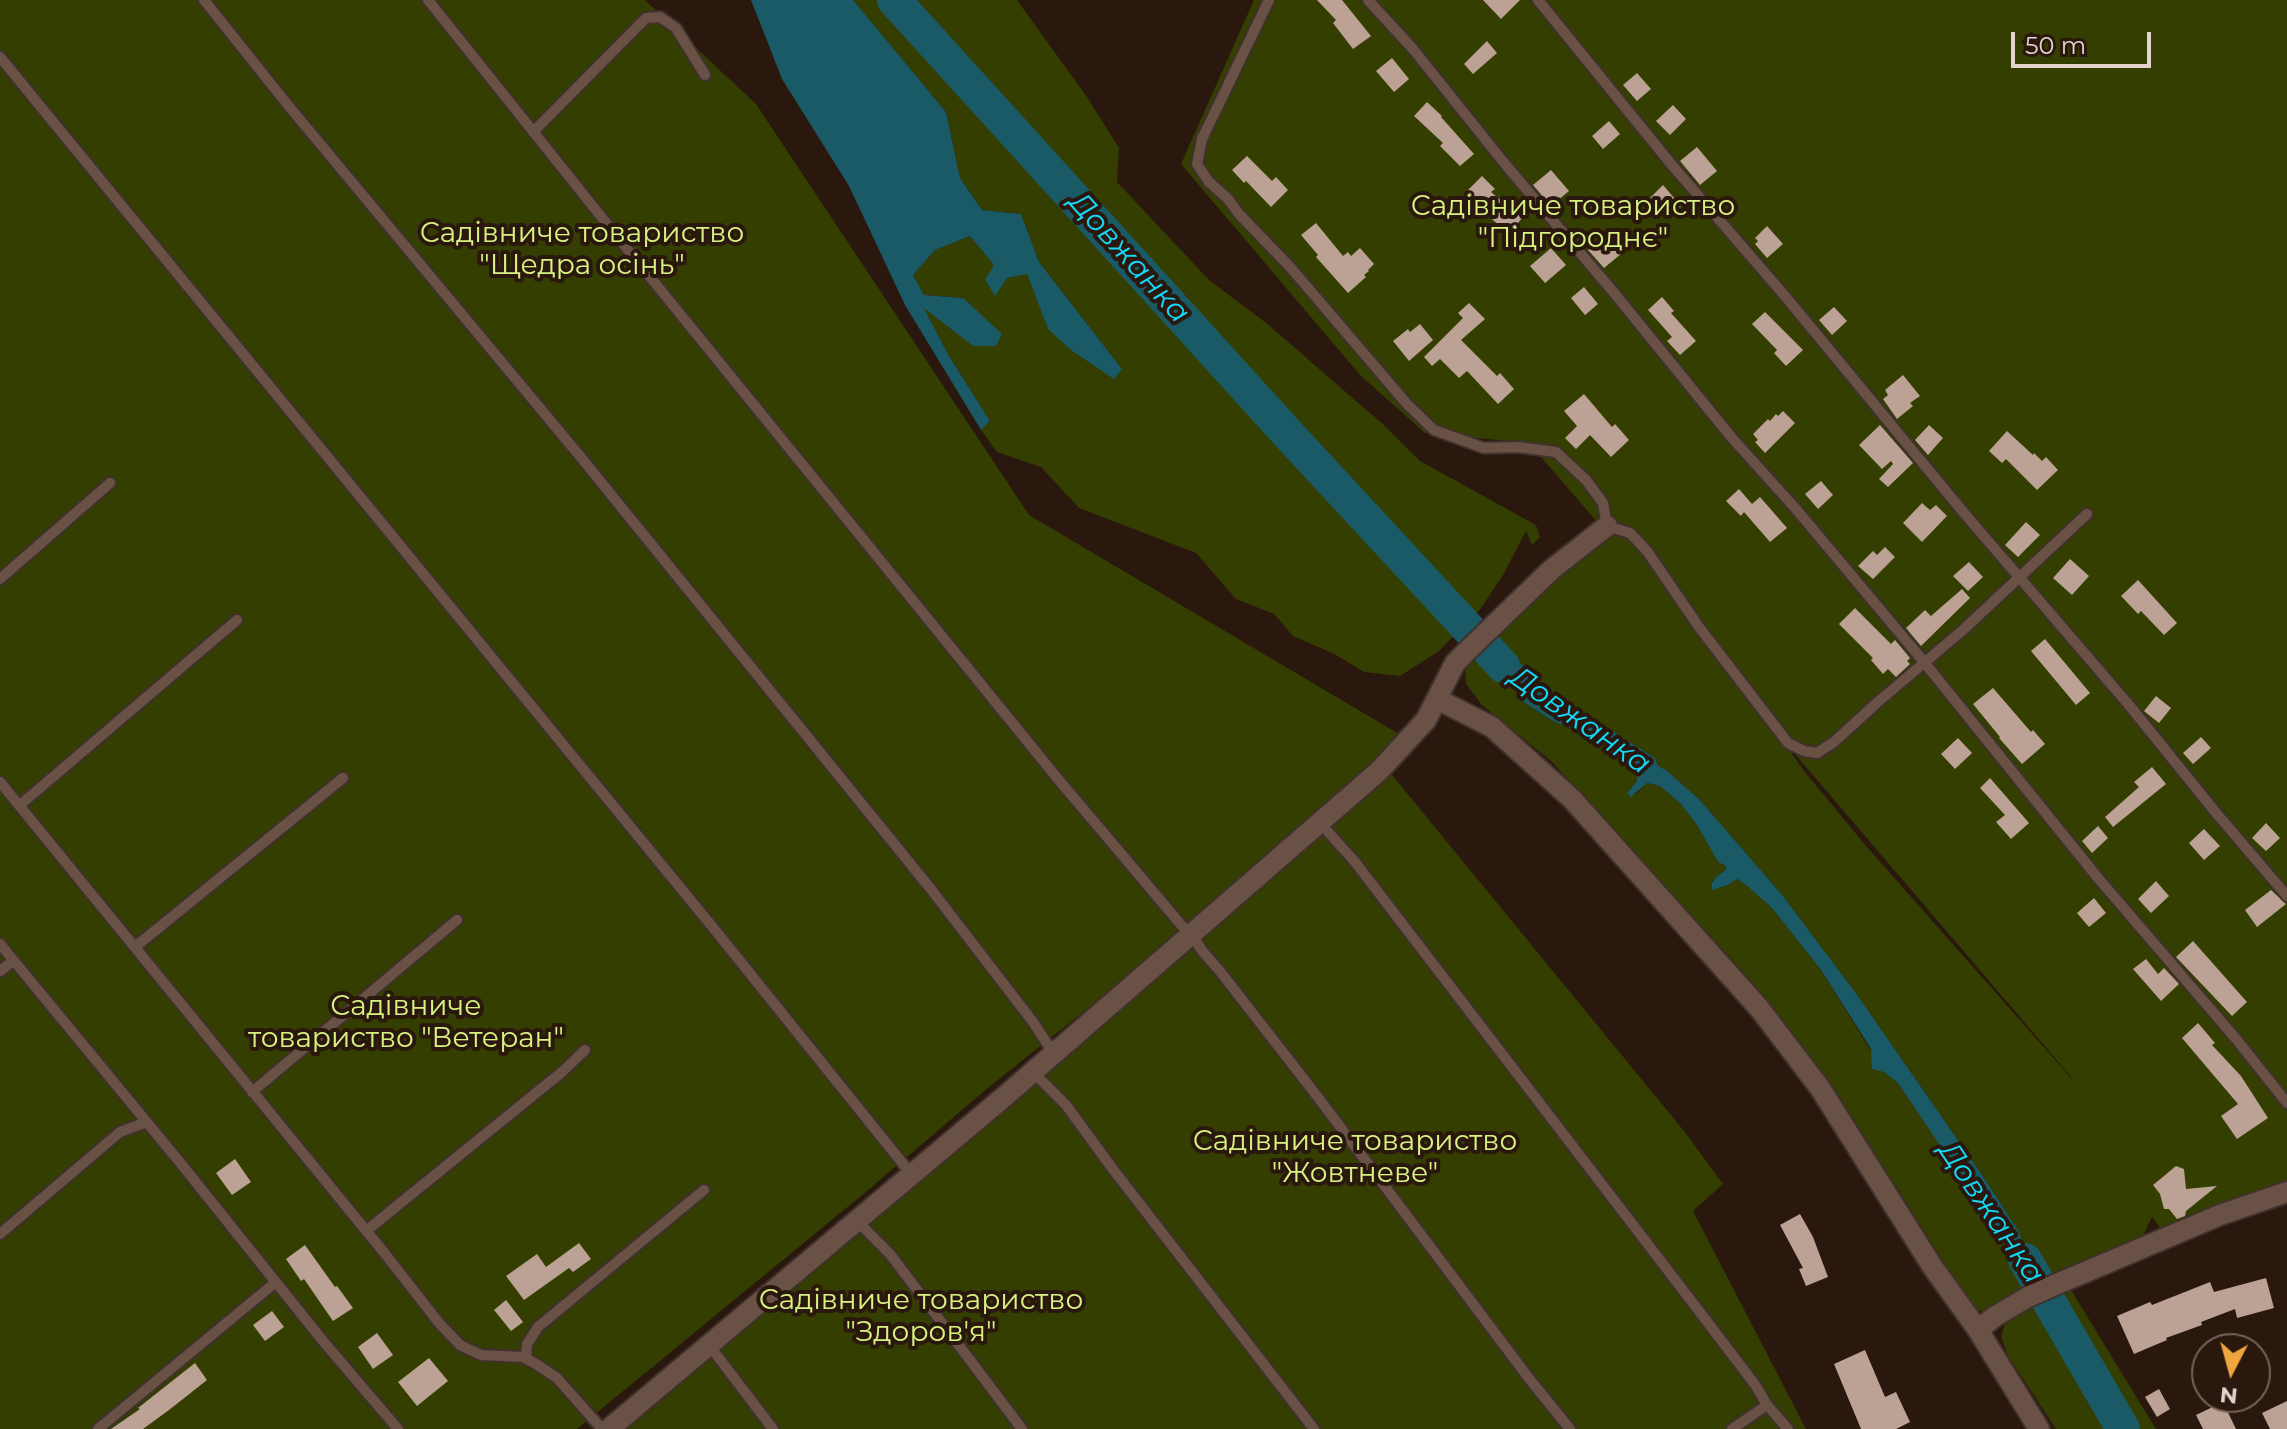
<!DOCTYPE html>
<html>
<head>
<meta charset="utf-8">
<style>
  body { margin:0 }
  #map { position:relative; width:2287px; height:1429px; overflow:hidden; background:#2a170d; font-family:Montserrat,sans-serif }
  canvas { display:block }
  .north { position:absolute; left:2191px; top:1333px; width:80px; height:80px; box-sizing:border-box; background:#2a170d; border:2px solid #74635a; border-radius:50%; rotate:186deg; font-size:22px; font-weight:700; line-height:32px; text-align:center; color:#e2d4cd }
  .north::after { content:''; display:block; margin:auto; width:28px; height:36px; background:#f0a63f; clip-path:polygon(50% 0,100% 100%,50% 72%,0 100%) }
  .scale { position:absolute; left:2011px; top:32px; width:140px; height:36px; box-sizing:border-box; border:4px solid #e2d4cd; border-top:0; padding-left:10px; font-size:24px; line-height:28px; white-space:nowrap; color:#e2d4cd; -webkit-text-stroke:6px #2a170d; paint-order:stroke }
</style>
</head>
<body>
<div id="map">
<canvas width="2287" height="1429"></canvas>
<div class="north">N</div>
<div class="scale">50 m</div>
</div>
<script>
const ctx = document.querySelector('canvas').getContext('2d');
ctx.lineJoin = 'round';
function paint(path, color) { ctx.fillStyle = color; ctx.fill(path, 'evenodd'); }
const shape = rows => new Path2D(rows.map(r => 'M' + r).join(''));
function trace(path, color, width, dash) { ctx.strokeStyle = color; ctx.lineWidth = width; ctx.lineCap = dash ? 'butt' : 'round'; ctx.setLineDash(dash || []); ctx.stroke(path); }
function write(font, color, halo, rows, align = 'center') {
  ctx.font = font + ' Montserrat,sans-serif'; ctx.lineWidth = 8; ctx.setLineDash([]); ctx.textBaseline = 'middle'; ctx.strokeStyle = halo; ctx.fillStyle = color; for (const [text, x, y, turn = 0] of rows) {
    ctx.save(); ctx.translate(x, y); ctx.rotate((+turn || 0) * Math.PI / 180); ctx.textAlign = isNaN(turn) ? turn : align; if (halo) ctx.strokeText(text, 0, 0); ctx.fillText(text, 0, 0); ctx.restore();
  }
}
paint(shape([
  [0,0,645,0,756,104,1029,515,1404,737,1349,800,989,1087,867,1191,577,1429,0,1429],
  [853,0,1017,0,1087,97,1119,148,1117,182,1209,280,1265,322,1385,426,1420,461,1536,525,1540,537,1532,545,1526,531,1503,575,1481,608,1439,651,1400,676,1364,672,1334,654,1293,636,1274,614,1236,599,1196,553,1079,508,1041,467,997,452,981,430,990,421,949,356,923,306,963,298,924,295,913,275,935,250,970,236,994,265,995,295,1007,278,1027,273,1048,329,1114,378,1122,369,1039,262,1021,214,982,210,960,178,946,112],
  [1254,0,2287,0,2287,1187,2162,1230,2152,1217,2143,1236,2061,1277,2040,1282,2018,1230,1980,1172,1858,996,1783,896,1699,799,1666,770,1658,766,1655,758,1611,730,1559,703,1533,678,1490,645,1486,631,1603,529,1529,443,1425,433,1360,375,1181,164],
  [1777,733,2072,1078,2072,1079,1867,847,1804,771],
  [1486,650,1485,657,1507,679,1525,703,1553,721,1598,739,1624,757,1628,764,1637,774,1637,781,1627,793,1636,794,1647,783,1660,786,1680,803,1697,825,1718,862,1726,866,1726,870,1716,877,1711,884,1712,889,1728,885,1737,879,1746,885,1772,908,1821,970,1884,1072,1898,1083,1945,1152,1986,1219,2004,1242,2033,1290,1989,1314,1978,1310,1960,1288,1901,1194,1824,1076,1781,1026,1744,973,1551,761,1482,705,1466,684,1465,668,1474,656],
  [1388,770,1684,1131,1723,1184,1693,1211,1806,1429,607,1429],
  [2068,1285,2156,1429,2056,1429,2008,1356,2001,1336,2006,1321]
]), '#333e00');
paint(shape([
  [751,0,853,0,946,112,960,178,982,210,1021,214,1039,262,1122,369,1114,379,1071,350,1048,329,1027,274,1007,278,995,296,985,280,994,265,970,236,935,250,913,275,924,295,963,298,1002,334,996,346,973,346,924,308,949,356,990,421,981,430,905,305,849,186,782,79],
  [1490,645,1497,649,1506,649,1559,702,1611,730,1655,758,1658,766,1666,770,1699,799,1783,896,1858,996,1980,1172,2018,1230,2040,1282,2031,1287,2004,1242,1999,1236,1993,1233,1992,1228,1974,1196,1898,1083,1884,1072,1872,1069,1871,1049,1852,1019,1821,970,1772,908,1746,885,1737,879,1728,885,1712,890,1711,885,1716,877,1726,870,1726,866,1718,862,1697,825,1680,803,1660,786,1647,783,1631,797,1627,793,1637,781,1637,774,1628,764,1624,757,1598,739,1553,721,1525,703,1507,679,1481,653]
]), '#195a66');
trace(shape([
  [894,0,1288,434,1503,666],
  [2025,1260,2123,1429]
]), '#195a66', 34);
paint(shape([
  [1317,0,1342,0,1371,36,1353,49,1333,23,1336,20],
  [1483,0,1520,0,1501,19],
  [1487,41,1497,53,1473,74,1464,64],
  [1392,58,1409,79,1394,92,1376,71],
  [1637,73,1651,89,1637,101,1623,85],
  [1427,102,1442,116,1441,117,1474,154,1460,166,1440,146,1443,143,1414,116],
  [1673,105,1686,119,1670,135,1656,121],
  [1609,121,1620,134,1603,149,1592,136],
  [1697,147,1717,171,1700,185,1680,161],
  [1247,156,1272,181,1276,177,1288,190,1271,207,1246,181,1244,183,1232,170],
  [1551,170,1569,191,1551,206,1533,185],
  [1482,176,1495,189,1491,192,1522,218,1509,234,1493,220,1467,191],
  [1663,185,1681,206,1666,219,1662,213,1659,215,1647,201],
  [1316,223,1343,256,1348,252,1351,256,1360,248,1374,264,1368,270,1369,271,1364,275,1366,277,1348,293,1316,257,1318,255,1301,235],
  [1767,226,1783,244,1767,258,1755,244,1758,241,1755,238],
  [1611,231,1627,249,1604,268,1588,250],
  [1551,248,1566,265,1545,283,1530,266],
  [1584,287,1598,304,1585,315,1571,298],
  [1662,297,1674,311,1671,313,1696,341,1680,355,1667,341,1672,337,1648,310],
  [1469,303,1485,319,1461,340,1497,376,1500,373,1514,389,1498,404,1467,371,1459,378,1440,359,1432,366,1424,357,1463,318,1458,313],
  [1834,307,1847,321,1832,335,1819,320],
  [1765,312,1803,350,1786,366,1774,353,1777,350,1752,324],
  [1420,324,1433,340,1409,361,1393,341,1408,329,1410,332],
  [1903,375,1920,396,1910,403,1913,406,1897,419,1883,399,1888,395,1885,390],
  [1584,394,1612,427,1615,424,1629,440,1611,457,1590,435,1576,449,1565,438,1577,426,1564,411],
  [1783,411,1795,423,1765,453,1755,442,1758,440,1753,434,1768,419,1770,421,1776,414,1778,416],
  [1880,425,1913,463,1888,487,1879,479,1893,464,1891,461,1882,469,1859,445],
  [1929,425,1943,438,1928,455,1915,440],
  [2007,431,2033,455,2034,453,2042,461,2046,457,2058,470,2037,490,2006,459,2002,463,1989,451],
  [1821,481,1833,495,1818,509,1805,494],
  [1739,489,1752,504,1760,497,1787,528,1770,542,1744,512,1741,516,1726,501],
  [1922,503,1930,510,1936,505,1947,516,1922,542,1903,523],
  [2026,522,2040,535,2018,557,2005,545],
  [1885,547,1895,557,1873,579,1858,566,1873,551,1877,555],
  [2070,559,2089,576,2072,595,2053,578],
  [1969,562,1983,577,1968,591,1953,576],
  [2138,580,2177,623,2164,635,2141,611,2138,614,2121,596],
  [1962,589,1970,598,1921,646,1906,628,1925,610,1931,616],
  [1855,608,1891,644,1895,640,1910,658,1907,661,1910,664,1896,677,1888,669,1883,674,1871,660,1873,658,1839,624],
  [2045,639,2090,693,2076,705,2031,651],
  [1993,688,2031,732,2033,730,2045,744,2022,764,1999,738,2000,737,1973,704],
  [2156,696,2171,708,2159,723,2144,711],
  [2201,737,2211,748,2193,764,2183,753],
  [1958,738,1972,753,1955,769,1941,754],
  [2152,767,2166,784,2113,827,2105,817,2139,787,2134,782],
  [1990,778,2029,823,2011,839,1996,822,2005,815,1980,788],
  [2266,823,2280,838,2266,851,2252,838],
  [2098,826,2108,838,2092,853,2082,841],
  [2204,829,2220,846,2204,860,2189,843],
  [2156,881,2169,896,2151,913,2138,899],
  [2271,890,2286,904,2257,927,2245,910],
  [2094,898,2106,913,2089,927,2077,913],
  [2193,941,2247,1002,2232,1016,2176,957],
  [2146,959,2158,974,2164,968,2179,984,2161,1001,2133,969],
  [2198,1023,2215,1043,2212,1045,2241,1076,2268,1118,2237,1139,2221,1116,2238,1104,2182,1038],
  [235,1159,251,1182,232,1195,216,1173],
  [2176,1166,2184,1169,2186,1189,2217,1186,2186,1211,2185,1216,2177,1219,2169,1209,2164,1209,2160,1194,2153,1185],
  [1800,1214,1813,1237,1828,1277,1806,1286,1799,1269,1803,1268,1780,1225],
  [579,1243,591,1259,573,1272,569,1268,524,1300,506,1276,537,1254,546,1267],
  [305,1245,335,1287,337,1286,353,1308,333,1321,304,1279,301,1281,286,1259],
  [2266,1278,2274,1308,2237,1318,2235,1309,2201,1322,2202,1325,2166,1338,2167,1340,2134,1354,2117,1316,2150,1302,2152,1305,2210,1282,2214,1292],
  [506,1300,523,1322,511,1331,494,1310],
  [272,1311,284,1327,265,1341,253,1325],
  [377,1333,393,1355,373,1369,358,1347],
  [1865,1350,1885,1397,1896,1392,1910,1422,1896,1429,1861,1429,1834,1364],
  [429,1358,448,1381,417,1406,398,1382],
  [195,1363,207,1380,169,1410,143,1429,111,1429,140,1409,138,1408],
  [2159,1389,2170,1409,2157,1417,2145,1397],
  [2287,1401,2287,1429,2270,1429,2262,1413],
  [2223,1402,2236,1429,2203,1429,2196,1415]
]), '#bca195');
const service = shape([
  [204,0,287,104,579,455,930,888,1033,1022,1054,1054],
  [428,0,607,224,1058,779,1183,927,1192,935,1203,952,1219,970,1317,1096,1531,1381,1570,1429],
  [1269,0,1202,139,1197,164,1209,182,1228,199,1239,214,1291,268,1407,404,1434,430,1484,448,1518,447,1556,452,1586,480,1603,503,1607,526,1630,533,1647,551,1699,627,1788,743,1804,751,1817,753,1834,742,1879,701,1963,630,2087,514],
  [1368,0,1413,49,1505,164,1615,294,1732,438,1796,509,1924,662,2098,878,2237,1040,2287,1103],
  [1538,0,1671,164,1785,296,1964,513,2129,705,2217,814,2287,896],
  [0,57,715,930,912,1175],
  [533,132,646,18,660,17,676,28,705,75],
  [0,579,110,483],
  [0,782,386,1255,439,1323,460,1345,481,1355,523,1357,536,1364,557,1378,602,1429],
  [20,805,237,620],
  [1321,824,1355,862,1699,1311,1756,1386,1767,1405,1788,1429],
  [0,944,178,1160,323,1341,398,1429],
  [135,947,343,778],
  [0,971,13,961],
  [1033,1072,1066,1105,1112,1168,1314,1429],
  [252,1092,457,920],
  [857,1221,890,1254,1022,1429],
  [366,1231,562,1072,585,1050],
  [0,1234,120,1132,147,1122],
  [709,1345,773,1429],
  [526,1358,527,1344,538,1327,704,1190],
  [98,1429,276,1282],
  [1732,1429,1767,1405]
]);
const minor = shape([
  [1437,699,1492,727,1572,799,1759,1008,1820,1088,1932,1266,1978,1330,2039,1429],
  [1978,1330,1994,1317,2028,1297,2057,1284,2220,1215,2287,1192],
  [609,1429,1004,1097,1379,771,1426,720,1455,663,1468,650,1551,570,1607,526]
]);
trace(service, '#40312d', 14);
trace(minor, '#40312d', 24);
trace(service, '#695146', 10);
trace(minor, '#695146', 20);
write('28px', '#d8f282', '#2a170d', [
  ["Садівниче товариство",1573,207],
  ["\"Підгороднє\"",1573,239],
  ["Садівниче товариство",582,234],
  ["\"Щедра осінь\"",582,266],
  ["Садівниче",406,1007],
  ["товариство \"Ветеран\"",406,1039],
  ["Садівниче товариство",1355,1142],
  ["\"Жовтневе\"",1355,1174],
  ["Садівниче товариство",921,1301],
  ["\"Здоров'я\"",921,1333]
]);
write('italic 30px', '#14d8f7', '#2a170d', [
  ["Довжанка",1129,258,48],
  ["Довжанка",1580,721,35],
  ["Довжанка",1991,1213,56]
]);
</script>
</body>
</html>
